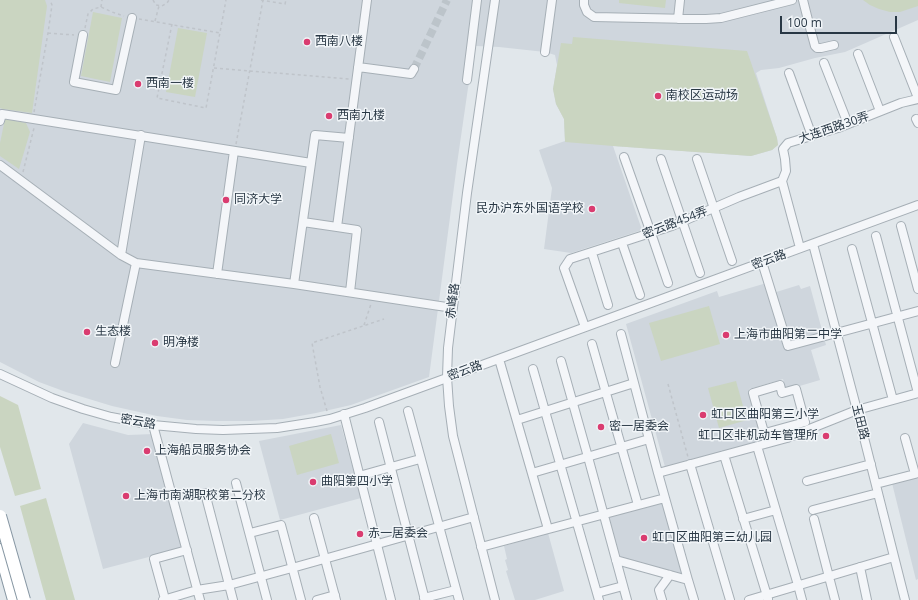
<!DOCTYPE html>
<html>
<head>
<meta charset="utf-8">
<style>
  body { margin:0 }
  #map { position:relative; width:918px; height:600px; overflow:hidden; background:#e1e7eb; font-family:"Open Sans",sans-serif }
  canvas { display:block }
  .scale { position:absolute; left:780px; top:16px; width:117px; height:18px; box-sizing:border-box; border:2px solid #283744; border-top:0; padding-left:5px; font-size:12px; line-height:14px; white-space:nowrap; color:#283744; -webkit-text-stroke:3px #f1f5f8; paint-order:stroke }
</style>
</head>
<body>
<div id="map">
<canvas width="918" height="600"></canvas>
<div class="scale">100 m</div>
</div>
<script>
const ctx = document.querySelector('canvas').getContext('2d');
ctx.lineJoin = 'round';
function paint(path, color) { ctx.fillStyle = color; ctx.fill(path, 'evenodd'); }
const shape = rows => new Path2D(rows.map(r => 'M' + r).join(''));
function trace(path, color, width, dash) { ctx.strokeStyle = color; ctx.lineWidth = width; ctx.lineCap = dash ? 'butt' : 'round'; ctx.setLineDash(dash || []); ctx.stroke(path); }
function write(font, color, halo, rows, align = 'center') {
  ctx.font = font + ' "Open Sans","Noto Sans SC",sans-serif'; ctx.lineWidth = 3; ctx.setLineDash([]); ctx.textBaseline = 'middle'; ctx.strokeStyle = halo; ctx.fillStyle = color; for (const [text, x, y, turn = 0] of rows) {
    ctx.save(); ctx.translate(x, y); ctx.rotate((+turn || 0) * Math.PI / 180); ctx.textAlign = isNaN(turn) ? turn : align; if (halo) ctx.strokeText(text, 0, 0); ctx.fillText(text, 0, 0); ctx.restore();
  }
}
paint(shape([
  [0,0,918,0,918,20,845,52,815,58,779,68,761,70,756,73,777,138,778,145,772,150,751,156,613,146,642,230,571,253,544,249,552,188,539,150,565,141,564,119,556,104,553,89,557,65,555,55,545,52,499,47,476,46,468,88,457,164,429,377,351,405,316,413,283,419,251,421,216,421,187,420,157,416,112,406,66,392,39,382,0,362],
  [770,282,773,293,799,285,801,289,810,286,826,345,811,350,820,380,786,390,783,379,749,389,763,441,665,467,626,324,717,291,719,297],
  [83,423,128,435,154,434,183,548,103,569,69,444],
  [341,425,361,498,280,520,259,441],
  [918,476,918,579,916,580,892,483],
  [664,503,685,576,621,559,608,517],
  [548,533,564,591,535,600,515,600,506,571,508,570,505,560,507,559,504,546]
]), '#cfd6dd');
paint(shape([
  [0,0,45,0,47,6,32,113,3,109,0,108],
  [619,0,666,0,665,8,619,3],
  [863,0,918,0,918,6,900,12,890,12,879,9,870,5],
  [93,12,122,18,110,82,81,76],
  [178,28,207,33,195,97,166,92],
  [573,37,747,51,777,138,778,145,772,150,751,156,613,146,565,142,564,119,556,104,553,89,561,43,572,44],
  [5,119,26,123,30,132,19,169,0,156,0,143],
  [709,306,720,344,661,361,649,323],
  [736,381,747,420,719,428,708,388],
  [0,396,18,405,41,489,15,496,0,447],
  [331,434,339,463,297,475,289,446],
  [46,498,75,600,46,600,20,506]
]), '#cad5c1');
trace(shape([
  [414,69,447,0]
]), '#bcc4ca', 8, [8, 4]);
const minor = shape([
  [584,0,584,5,587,12,594,17,692,19,706,19,721,18,792,0],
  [803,0,809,24,815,46,817,48,821,48,834,45],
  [678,19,680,0],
  [83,35,74,82,116,90,132,18],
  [894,37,918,98],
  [545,52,552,0],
  [858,54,880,111],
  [824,63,848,124],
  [358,67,411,74,414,69],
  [789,73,812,136],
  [467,80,477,0],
  [916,119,918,123],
  [0,121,2,114,311,163],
  [624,157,651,233,668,283],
  [661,159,700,273],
  [697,159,732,261],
  [0,165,121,255,136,263,294,284,453,308],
  [782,181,786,171,785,159,783,149,788,143,838,128,901,103,918,99],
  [303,222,337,227],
  [901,226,918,289],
  [876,236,918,393],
  [622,243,640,295],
  [813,244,857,410,905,600],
  [852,249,893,400],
  [592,253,608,305],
  [121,255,141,135],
  [762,262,788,346,918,311],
  [217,274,234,151],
  [294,284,315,135,349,138],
  [350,292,357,230,337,227,367,0],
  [585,327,564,268,570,259,672,226,739,197,782,181,800,248],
  [621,334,658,473],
  [592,344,638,505],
  [499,359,548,529],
  [561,361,588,457,627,600],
  [115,363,136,263],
  [533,369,599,600],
  [0,374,52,398,83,409,111,417,153,425,196,429,223,430,277,428,315,422,330,419,365,408,918,205],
  [408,411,459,600],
  [344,414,391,600],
  [517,420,634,383],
  [379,422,425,600],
  [153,425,200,600],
  [765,433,805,422,796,389,782,393,780,385,753,393,767,443],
  [757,446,798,585,802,600],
  [724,455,768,599],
  [690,464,730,600],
  [532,473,649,439],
  [359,476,420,459],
  [807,481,871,464],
  [236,483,267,600],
  [876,484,915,474,905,438],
  [205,493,233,600],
  [813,510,878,493],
  [314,518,336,600],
  [743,519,776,510],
  [814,519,835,600],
  [250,533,281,525,301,600],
  [481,547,665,498,658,473,787,438,857,410,918,393],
  [616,560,688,580,665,498],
  [860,567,867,600],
  [688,580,694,600],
  [597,593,623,586],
  [424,598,456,590],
  [165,599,154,559,187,550],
  [163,600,197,590,229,585,292,568,474,517],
  [317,600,335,595],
  [495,600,453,436,449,406,447,377,448,348,467,193,495,0],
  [662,600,659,590,670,575],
  [749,600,894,557]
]);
const highway = shape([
  [0,550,14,600]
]);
trace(minor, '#a6afb6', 10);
trace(highway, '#8797a3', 14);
trace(shape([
  [153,0,156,5,162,6,167,3,169,0],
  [261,0,285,4,286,0],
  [101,7,102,0],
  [139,19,220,33],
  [155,21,159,6],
  [172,24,157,98,206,108,226,0],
  [85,28,88,14,93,9,101,7,112,12,124,16],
  [48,33,74,35],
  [214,68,349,79],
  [34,112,48,33,52,5,50,0],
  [236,144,263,0],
  [23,172,34,128],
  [364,325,371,304],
  [668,384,688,457],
  [327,411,320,387,312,343,384,319]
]), '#bfc4ca', 1.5, [3, 3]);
trace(minor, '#f4f6f9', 8);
trace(highway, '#fff', 12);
const highwayBridge = shape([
  [0,516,24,600]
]);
trace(highwayBridge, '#8797a3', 14, []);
trace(highwayBridge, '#fff', 12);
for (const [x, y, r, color] of [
  [307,42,4,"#da3c70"],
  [138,84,4,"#da3c70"],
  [658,96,4,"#da3c70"],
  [329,116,4,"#da3c70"],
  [226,200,4,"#da3c70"],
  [592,209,4,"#da3c70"],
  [87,332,4,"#da3c70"],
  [726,335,4,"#da3c70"],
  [155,343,4,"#da3c70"],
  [703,415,4,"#da3c70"],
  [601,427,4,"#da3c70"],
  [826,436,4,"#da3c70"],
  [147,451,4,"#da3c70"],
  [313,482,4,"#da3c70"],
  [126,496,4,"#da3c70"],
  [360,534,4,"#da3c70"],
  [644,538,4,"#da3c70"]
]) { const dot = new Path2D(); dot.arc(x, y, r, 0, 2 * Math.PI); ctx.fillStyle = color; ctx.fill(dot); trace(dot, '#f1f5f8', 1.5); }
write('12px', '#283744', '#f1f5f8', [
  ["西南八楼",315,42],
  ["西南一楼",146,84],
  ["南校区运动场",666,96],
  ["西南九楼",337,116],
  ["同济大学",234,200],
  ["民办沪东外国语学校",584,209,"right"],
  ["生态楼",95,332],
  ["上海市曲阳第二中学",734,335],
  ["明净楼",163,343],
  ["虹口区曲阳第三小学",711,415],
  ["密一居委会",609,427],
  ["虹口区非机动车管理所",818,436,"right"],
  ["上海船员服务协会",155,451],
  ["曲阳第四小学",321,482],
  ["上海市南湖职校第二分校",134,496],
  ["赤一居委会",368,534],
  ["虹口区曲阳第三幼儿园",652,538]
], 'left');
write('12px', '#283744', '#f1f5f8', [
  ["大连西路30弄",834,128,-19],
  ["密云路454弄",675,223,-21],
  ["密云路",769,260,-20],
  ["赤峰路",453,301,-83],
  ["密云路",465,371,-20],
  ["密云路",138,422,10],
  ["玉田路",860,422,76]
]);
</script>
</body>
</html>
